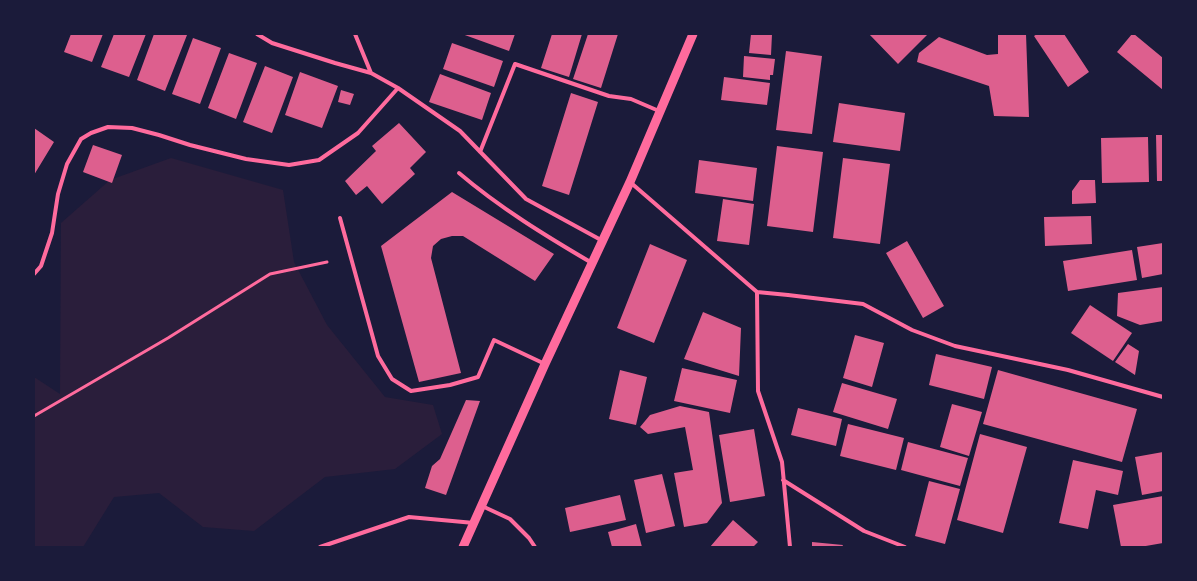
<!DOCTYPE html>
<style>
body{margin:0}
#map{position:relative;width:1197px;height:581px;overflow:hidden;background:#1b1b3a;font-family:"Work Sans",sans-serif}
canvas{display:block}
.frame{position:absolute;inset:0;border:35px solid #1b1b3a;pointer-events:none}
</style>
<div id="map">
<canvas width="1197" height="581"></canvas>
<div class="frame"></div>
</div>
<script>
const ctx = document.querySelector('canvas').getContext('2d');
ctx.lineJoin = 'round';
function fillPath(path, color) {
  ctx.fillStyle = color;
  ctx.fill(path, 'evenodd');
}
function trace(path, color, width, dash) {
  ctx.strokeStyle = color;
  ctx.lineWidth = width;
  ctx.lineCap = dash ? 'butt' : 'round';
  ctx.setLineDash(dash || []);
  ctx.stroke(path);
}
fillPath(new Path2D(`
 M171,158l112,32 11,72 33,63 58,72 48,8 9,29 -47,35 -70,8 -71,54 -51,-4 -44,-34 -45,4 -31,50h-49v-170l26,17 1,-171 49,-43z`), '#2a1e3b');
fillPath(new Path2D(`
 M71,34h32l-11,28 -28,-10z
 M114,34h32l-17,43 -28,-10z
 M154,34l33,1 -22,56 -28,-11z
 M462,34h53l-6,17z
 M552,34h30l-13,43 -28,-9z
 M588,34h30l-17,54 -28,-9z
 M751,34h21l-1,21 -22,-2z
 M869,34h59l-30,30z
 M998,34h28l3,83 -35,-1 -5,-30 -72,-24 2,-9 20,-16 48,18 11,-1z
 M1037,34h27l25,38 -21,15 -34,-51z
 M1132,34h2l29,24v32l-46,-38z
 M193,38l28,10 -21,56 -28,-10z
 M452,43l51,18 -9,26 -51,-18z
 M786,51l36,5 -10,78 -36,-4z
 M229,53l28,10 -21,56 -28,-11z
 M744,56l31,3 -2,16h-3v5l-27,-3z
 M265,66l28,11 -21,56 -29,-11z
 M300,72l38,14 -16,42 -37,-13z
 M440,74l51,19 -9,27 -53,-18z
 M724,77l46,6 -3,22 -46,-5z
 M341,90l13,4 -4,11 -12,-3z
 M571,93l27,9 -29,93 -27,-9z
 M839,103l66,10 -5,38 -67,-9z
 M399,123l27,29 -16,16 5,6 -33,30 -15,-18 -11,9 -11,-14 31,-30 -4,-5z
 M34,128l20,14 -20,33z
 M1156,135h7v46h-6z
 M1148,137l1,45 -47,1 -1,-45z
 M93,145l29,10 -10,28 -29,-11z
 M777,146l46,6 -10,80 -46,-6z
 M843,158l47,6 -10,80 -47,-6z
 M699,160l58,8 -4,33 -58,-8z
 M1080,180h15l1,23 -24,1v-13z
 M452,192l102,62 -19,27 -72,-45h-11l-11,3 -8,7 -2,12 30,115 -42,9 -38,-136z
 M723,199l31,5 -5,41 -32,-4z
 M1091,216l1,28 -47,2 -1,-29z
 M907,241l37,65 -21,12 -37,-65z
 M1163,243v31l-21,4 -5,-31z
 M650,244l37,16 -33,83 -37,-15z
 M1132,250l5,30 -69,11 -5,-30z
 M1163,287v34l-23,4 -23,-9 1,-23z
 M1090,305l42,28 -19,28 -42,-28z
 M703,312l38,16 -2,48 -55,-17z
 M855,335l29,8 -12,44 -29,-9z
 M1128,344l11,7 -4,24 -20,-13z
 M936,354l56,13 -8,32 -55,-14z
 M682,368l55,12 -7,33 -56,-12z
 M620,370l27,7 -11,48 -27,-6z
 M998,370l139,39 -15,53 -139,-38z
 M842,383l55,16 -9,30 -55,-17z
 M466,400l14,1 -34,94 -21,-7 7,-22 8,-7z
 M952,404l30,8 -13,44 -29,-9z
 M680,406l29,6 13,91 -15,20 -23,4 -10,-54 19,-3 -8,-43 -37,7 -8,-7 10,-12z
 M798,408l44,11 -6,27 -45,-11z
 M848,424l56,14 -8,32 -56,-14z
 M754,429l11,67 -35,6 -11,-67z
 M980,434l47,13 -24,86 -46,-13z
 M908,442l60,16 -8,28 -59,-16z
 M1163,452v39l-21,4 -7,-38z
 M1073,460l50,11 -5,24 -22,-5 -8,39 -29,-6z
 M662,474l13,52 -29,7 -12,-53z
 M929,481l31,8 -15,55 -30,-8z
 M620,495l6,25 -56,12 -5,-24z
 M1163,496v47l-23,4h-19l-8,-42z
 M733,520l25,22 -5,5h-43z
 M636,524l6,23h-30l-4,-15z
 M812,542l31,3 -1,2h-30z`), '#dd5f8e');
trace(new Path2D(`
 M34,416l134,-78 102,-64 57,-12`), '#ff6b9d', 3);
trace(new Path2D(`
 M257,34l15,9 63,20 36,10 27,15 62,43 66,68 75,41
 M355,34l16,39
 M480,152l35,-88 94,32 22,3 28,12
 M459,173c41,35 87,63 133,90
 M630,182l127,110 1,99 24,71 8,85
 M340,218l38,138 14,23 19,12 39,-6 28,-8 16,-37 51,24
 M34,274l7,-8 11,-33 6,-39 9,-30 14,-25 10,-6 17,-6 24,1 27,7 31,10 56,14 43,6 30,-5 39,-27 40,-45
 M757,292l31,3 75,9 49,26 43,16 113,24 95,27
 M783,480l81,51 41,16
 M482,506l28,13 19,19 6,9
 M320,547l89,-30 65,6`), '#ff6b9d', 4);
trace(new Path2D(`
 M463,547l82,-183 85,-182 63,-148`), '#ff6b9d', 9);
</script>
